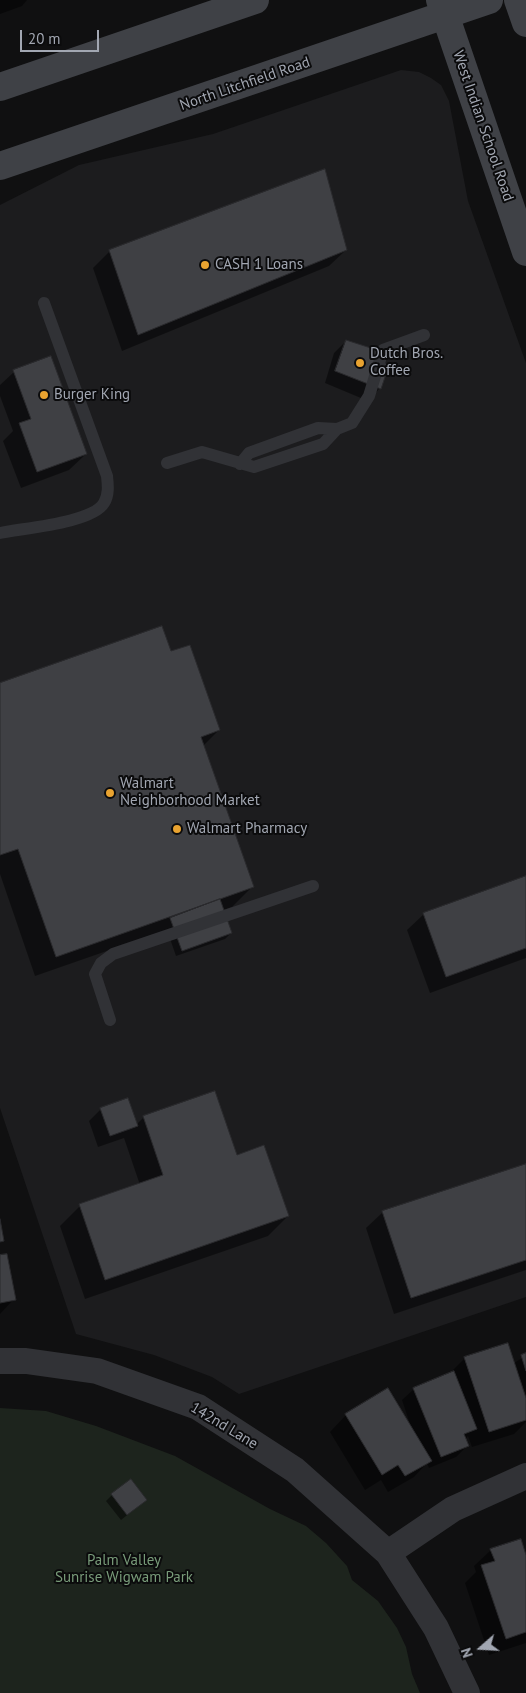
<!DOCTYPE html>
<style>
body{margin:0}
#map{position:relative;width:526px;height:1693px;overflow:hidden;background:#101011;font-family:"PT Sans",sans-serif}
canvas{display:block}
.north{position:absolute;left:456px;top:1623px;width:50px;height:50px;-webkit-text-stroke:4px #0b0b0c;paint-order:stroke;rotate:251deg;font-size:14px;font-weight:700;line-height:20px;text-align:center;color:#a2a7b2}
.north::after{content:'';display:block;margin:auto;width:18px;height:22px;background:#a2a7b2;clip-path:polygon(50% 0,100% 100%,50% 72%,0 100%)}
.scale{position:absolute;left:20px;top:30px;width:79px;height:22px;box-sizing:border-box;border:2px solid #a2a7b2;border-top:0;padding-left:6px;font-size:15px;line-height:18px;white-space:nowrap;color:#a2a7b2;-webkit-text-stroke:4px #0b0b0c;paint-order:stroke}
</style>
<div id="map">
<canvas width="526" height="1693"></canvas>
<div class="north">N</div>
<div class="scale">20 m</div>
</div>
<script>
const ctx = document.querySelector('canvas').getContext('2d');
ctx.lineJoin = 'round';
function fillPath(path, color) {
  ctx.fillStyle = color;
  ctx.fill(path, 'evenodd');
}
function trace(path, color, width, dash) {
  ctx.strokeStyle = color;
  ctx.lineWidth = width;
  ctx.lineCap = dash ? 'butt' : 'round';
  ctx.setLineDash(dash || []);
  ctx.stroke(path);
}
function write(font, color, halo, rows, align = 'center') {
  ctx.font = font + ' "PT Sans",sans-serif';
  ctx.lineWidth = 4;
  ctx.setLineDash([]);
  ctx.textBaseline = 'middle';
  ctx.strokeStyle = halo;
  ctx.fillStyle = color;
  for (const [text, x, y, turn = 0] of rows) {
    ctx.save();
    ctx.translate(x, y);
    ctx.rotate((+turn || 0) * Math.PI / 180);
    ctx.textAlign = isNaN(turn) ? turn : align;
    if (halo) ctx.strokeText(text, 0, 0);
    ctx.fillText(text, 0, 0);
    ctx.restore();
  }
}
fillPath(new Path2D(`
 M401,70l18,2 12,6 10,7 8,16 19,100 58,162v934l-287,97 -27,-17 -58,-22 -78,-21 -76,-226v-903l79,-40 134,-31z`), '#1c1c1e');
fillPath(new Path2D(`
 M0,1408l46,3 50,15 79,30 95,53 36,17 20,17 21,23 5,14 26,21 19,27 9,19 6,27 8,19h-420z`), '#1d241d');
fillPath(new Path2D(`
 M0,0h27l-5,6 -22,8z
 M346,250l-17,16 -207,85 -29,-83 17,-17z
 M346,341l29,20 13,5 -9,23 -11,12 -43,-18 9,-30z
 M14,372l72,82 -17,16 -48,18 -18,-47 10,-10 -13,-35v-11z
 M170,653l49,77 -16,16 49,141 -20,20 -9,3 8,23 -6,6 -49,17 -9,-26 -132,46 -35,-102v-190z
 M526,877v81l-96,35 -23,-63 17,-16z
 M101,1109l35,16 8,-8 92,39 52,60 -20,20 -183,63 -25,-73 20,-20 60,-21 -16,-47 -26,9 -9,-26z
 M526,1165v105l-132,44 -28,-86 17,-16z
 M0,1256l14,43 -14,15z
 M526,1355v67l-12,12 -42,13 -4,-11 -3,3 2,7 -11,11 -27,11 -2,-5 -13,14 -26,15 -7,-12 -16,10 -35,-58 16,-17 67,18 -11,-33 12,-11 35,-15 16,-16 48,6z
 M112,1495l34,5 -25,20 -15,-19z
 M491,1550l35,9v84l-37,12 -24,-72 11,-11 -2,-6z`), '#0007');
const building = new Path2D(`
 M325,169l22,81 -209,85 -29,-85z
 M346,340l31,10 -1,10 13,5 -8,24 -46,-18z
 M51,356l36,98 -50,18 -18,-49 12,-4 -18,-49z
 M162,626l9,25 19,-6 30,85 -19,7 53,150 -198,70 -38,-108 -18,6v-172z
 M526,876v72l-80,29 -23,-64z
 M220,899l12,34 -50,18 -12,-33z
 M215,1091l22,64 27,-10 25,71 -184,64 -26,-76 84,-29 -20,-59z
 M128,1098l10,28 -28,10 -10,-28z
 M526,1164v96l-115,38 -29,-87z
 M0,1219l4,22 -4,1z
 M7,1254l9,46 -16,3v-48z
 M508,1343l18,55v22l-37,12 -25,-75z
 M526,1353v18l-5,-16z
 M454,1371l23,58 -13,5 5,12 -28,11 -28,-69z
 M388,1388l44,73 -27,15 -7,-11 -16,10 -37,-61z
 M131,1479l16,21 -20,15 -16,-21z
 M521,1539l5,16v77l-20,7 -25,-74 14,-4 -5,-12z`);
fillPath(building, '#3f4044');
trace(building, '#2a2a2d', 1);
trace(new Path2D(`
 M167,463l35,-11 52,15 69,-23 14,-15
 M240,464l9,-11 69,-25 19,1 15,-6 17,-27 14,-46 41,-15
 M0,533c24,-5 92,-10 104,-30 5,-8 4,-18 3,-27l-63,-173
 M110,1020l-15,-46 6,-11 12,-9 200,-68`), '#313236', 12);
trace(new Path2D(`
 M0,1361h26l71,10 101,36 97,63 93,83 48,75 31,65
 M388,1553l65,-44 73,-33`), '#313236', 26);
trace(new Path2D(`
 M440,0l86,252
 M518,0l8,23
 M0,87l255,-87
 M0,166l489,-166`), '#3f4146', 28);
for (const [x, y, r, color] of [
 [205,265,5,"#e9a330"],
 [360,363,5,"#e9a330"],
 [44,395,5,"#e9a330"],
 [110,793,5,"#e9a330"],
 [177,829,5,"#e9a330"]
]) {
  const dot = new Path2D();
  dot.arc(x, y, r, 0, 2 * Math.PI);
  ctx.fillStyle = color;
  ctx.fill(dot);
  trace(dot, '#0b0b0c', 2);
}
write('15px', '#a2a7b2', '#0b0b0c', [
 ["North Litchfield Road",245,84,-19],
 ["West Indian School Road",483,126,71],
 ["142nd Lane",224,1426,31]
]);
write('15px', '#a2a7b2', '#0b0b0c', [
 ["CASH 1 Loans",215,265],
 ["Dutch Bros.",370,354],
 ["Coffee",370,371],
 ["Burger King",54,395],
 ["Walmart",120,784],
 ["Neighborhood Market",120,801],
 ["Walmart Pharmacy",187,829]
], 'left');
write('15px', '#799c7a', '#0b0b0c', [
 ["Palm Valley",124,1561],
 ["Sunrise Wigwam Park",124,1578]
]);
</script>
